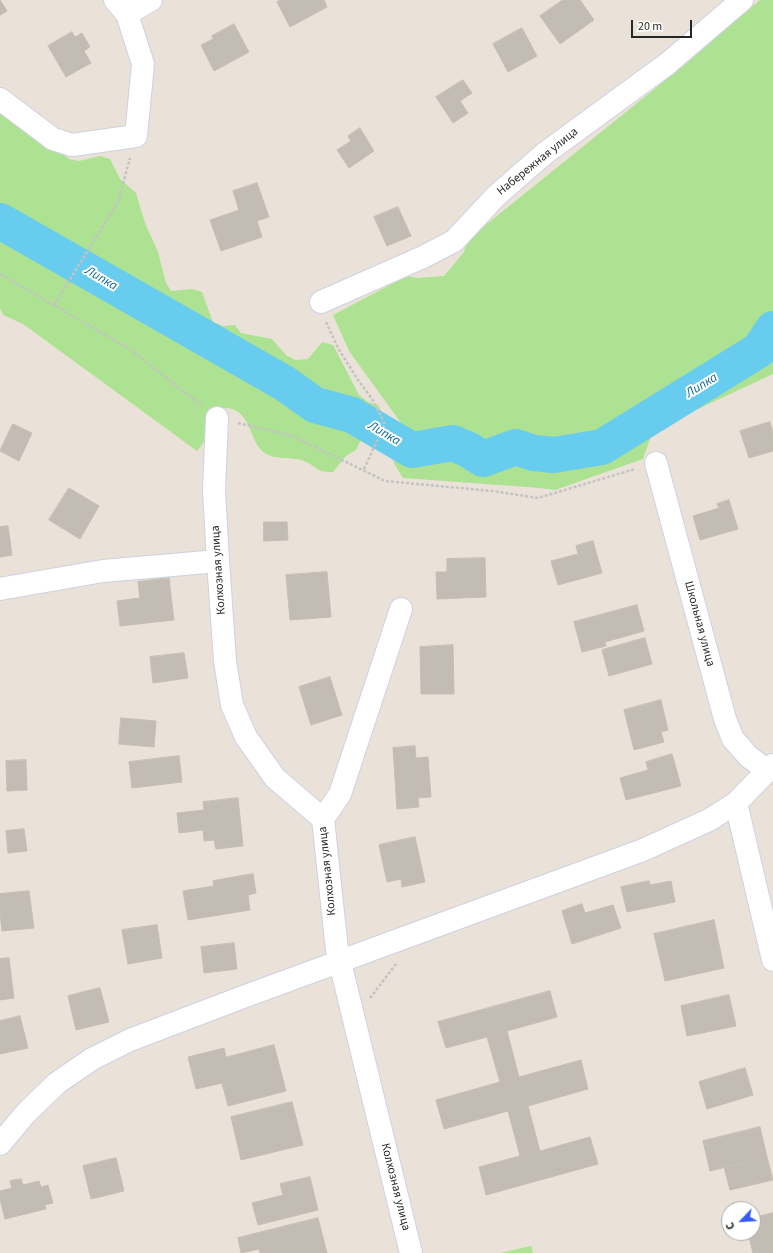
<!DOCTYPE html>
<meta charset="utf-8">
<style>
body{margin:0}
#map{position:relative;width:773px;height:1253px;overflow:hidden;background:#eae2d8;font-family:"Source Sans 3",sans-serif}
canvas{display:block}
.north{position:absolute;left:721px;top:1201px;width:40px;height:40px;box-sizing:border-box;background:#fff;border:1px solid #a9a9a9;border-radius:50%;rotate:245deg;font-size:11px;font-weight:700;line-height:16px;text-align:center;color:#272727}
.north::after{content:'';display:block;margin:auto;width:14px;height:18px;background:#345afb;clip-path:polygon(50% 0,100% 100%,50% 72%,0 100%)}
.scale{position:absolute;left:631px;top:20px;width:61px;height:18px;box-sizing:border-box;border:2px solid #272727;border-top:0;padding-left:5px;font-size:12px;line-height:14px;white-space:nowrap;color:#272727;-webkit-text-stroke:3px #fff;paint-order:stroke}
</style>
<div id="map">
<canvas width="773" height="1253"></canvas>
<div class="north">С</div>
<div class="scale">20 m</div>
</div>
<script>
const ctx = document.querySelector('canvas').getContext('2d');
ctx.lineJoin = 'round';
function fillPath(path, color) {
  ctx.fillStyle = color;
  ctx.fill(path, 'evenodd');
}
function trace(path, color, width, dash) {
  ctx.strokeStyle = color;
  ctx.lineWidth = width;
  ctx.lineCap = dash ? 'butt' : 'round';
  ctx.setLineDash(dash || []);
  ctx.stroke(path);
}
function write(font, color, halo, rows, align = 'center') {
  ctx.font = font + ' "Source Sans 3",sans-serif';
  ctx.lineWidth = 4;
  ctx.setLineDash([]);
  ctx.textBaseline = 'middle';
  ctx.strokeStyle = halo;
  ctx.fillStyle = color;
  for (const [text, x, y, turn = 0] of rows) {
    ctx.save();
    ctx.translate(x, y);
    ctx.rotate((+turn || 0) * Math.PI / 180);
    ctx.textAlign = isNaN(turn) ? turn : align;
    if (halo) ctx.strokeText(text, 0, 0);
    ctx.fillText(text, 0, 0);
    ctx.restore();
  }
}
fillPath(new Path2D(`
 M760,0h13v374l-120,56 -10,29 -88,31 -15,-2 -137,-10 -8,-13 -5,-15 16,-20 -57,-79 -16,-36 74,-39 10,2 27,-2 20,-24 3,-12 221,-178 40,-36z
 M0,110l52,35 17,14 10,2 21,-5 10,3 10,20 16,14 9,30 13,29 8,31 5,8 21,-2 10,3 11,30 10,4 12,-1 6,8 31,6 14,16 9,5 13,-1 14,-17 11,3 26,50 9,7 10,3c7,11 6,17 -2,27l-11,-1 -9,19 -10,6 -13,16c-16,1 -14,-4 -27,-10 -13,-7 -32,0 -44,-11 -13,-13 -12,-41 -35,-43 -5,0 -10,1 -14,4 -9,8 -5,22 -10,31 -1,3 -4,5 -6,8l-174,-127 -20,-9 -3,-7z
 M531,1246l2,7h-33z`), '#aee293');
trace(new Path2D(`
 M0,221l284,162 31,22 37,10 60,35 41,-7 16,7 14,9 33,-12 17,6 21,2 48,-8 157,-97 14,-21`), '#68ccef', 36);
const building = new Path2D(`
 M0,0l7,11 -7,4z
 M281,0h43l3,7 -37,20 -13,-25z
 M563,0h17l14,20 -34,24 -20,-28z
 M234,24l15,28 -35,19 -13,-26 12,-6 -1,-3z
 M522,28l15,28 -29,16 -15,-28z
 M72,32l3,5 7,-4 8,14 -6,4 7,12 -25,14 -18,-31z
 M463,80l9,13 -12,8 8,12 -15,10 -17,-26z
 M360,128l14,23 -25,17 -12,-18 14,-9 -3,-5z
 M257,183l12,34 -12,4 5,16 -41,14 -11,-31 29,-10 -6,-19z
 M398,207l13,29 -24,10 -13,-29z
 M770,422l3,11v18l-24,7 -9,-27z
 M13,424l19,9 -13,28 -19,-10z
 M69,488l30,18 -19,33 -31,-19z
 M729,500l9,29 -38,11 -7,-24 26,-8 -2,-4z
 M264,522h23l1,18 -24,1z
 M8,526l4,29 -12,2v-30z
 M593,541l9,32 -44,12 -7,-24 27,-7 -2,-8z
 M485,558l1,39 -49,2 -1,-27h11v-13z
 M327,572l4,45 -41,3 -4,-45z
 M169,578l5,42 -54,6 -3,-25 23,-3 -2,-16z
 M637,605l7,26 -39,11 1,4 -24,6 -8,-30z
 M645,638l7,26 -43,12 -7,-26z
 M453,645l1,49h-33l-1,-47z
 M184,653l4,25 -35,5 -3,-26z
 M330,677l12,38 -31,10 -12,-38z
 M661,700l7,30 -7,2 3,10 -30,8 -10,-40z
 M121,718l35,3 -2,26 -35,-3z
 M415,746l1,12 12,-1 3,40 -13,1 1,9 -22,2 -4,-61z
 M672,754l9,32 -55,14 -6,-22 28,-8 -2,-8z
 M179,756l3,26 -50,6 -3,-26z
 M26,760l1,30 -20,1 -1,-30z
 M238,798l5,48 -27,3 -2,-9 -10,1 -1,-11 -24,3 -2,-20 27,-3 -1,-8z
 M24,829l3,22 -19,2 -2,-22z
 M415,837l10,45 -23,5 -1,-8 -14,3 -8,-37z
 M253,874l3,19 -8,2 2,15 -62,10 -5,-29 31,-5 -1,-5z
 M649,881l1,4 21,-4 4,21 -48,10 -6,-25z
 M29,891l5,37 -32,3 -2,-18v-19z
 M582,904l3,9 28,-8 8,23 -49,16 -10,-33z
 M714,920l10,48 -59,13 -11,-47z
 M157,925l5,33 -34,6 -6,-34z
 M234,943l3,26 -33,4 -3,-26z
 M9,958l5,40 -14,2v-41z
 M100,988l9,34 -33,8 -8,-34z
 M550,991l7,26 -50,14 12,46 62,-17 7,29 -60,17 12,45 50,-14 8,27 -112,31 -7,-28 41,-11 -12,-45 -64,18 -8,-29 64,-18 -13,-45 -41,11 -8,-26z
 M729,995l7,31 -49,10 -6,-30z
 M20,1016l8,32 -28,6v-33z
 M274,1045l12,46 -58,15 -6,-23 -26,6 -8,-32 36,-9 2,9z
 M745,1068l8,27 -46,14 -8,-27z
 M292,1102l11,43 -62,15 -10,-43z
 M760,1127l7,30 -57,14 -7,-30z
 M767,1157l6,23 -43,10 -6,-23z
 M116,1158l8,33 -33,8 -8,-33z
 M310,1177l8,33 -60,15 -6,-22 31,-8 -3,-11z
 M21,1179l2,6 16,-4 2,6 7,-2 5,18 -8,2 1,4 -41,10 -5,-20v-8l12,-3 -2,-7z
 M773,1213v40h-20l-5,-20h5v-15z
 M318,1218l9,35h-67l-1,-4 -18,4 -3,-15z`);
fillPath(building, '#c2bcb5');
trace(building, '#c5beb2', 1);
const minor = new Path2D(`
 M115,0l12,14 24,-14
 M0,99l53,40 19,6 64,-9 7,-72 -16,-50
 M321,302l102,-45 31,-16 42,-45 48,-42 123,-90 75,-64
 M217,418l-3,73 4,70 7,100 7,44 14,32 29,41 48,41 14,131 74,303
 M656,463l69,256 8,20 16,18 19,14
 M0,589l103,-18 115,-10
 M736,803l37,157
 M323,819l17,-25 61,-185
 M0,1144l26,-31 31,-30 35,-24 38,-19 113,-43 400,-147 66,-30 27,-17 37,-38`);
trace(minor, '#ced1e1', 24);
trace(new Path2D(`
 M0,274l130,75 72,57
 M54,305l64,-103 12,-44
 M326,322l12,26 20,32 14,19 13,25 -22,47
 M238,423l55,13 92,45 107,10 46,7 97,-29
 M370,998l26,-34`), '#c3c3c3', 2.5, [3, 2]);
trace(minor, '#fff', 22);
write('12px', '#272727', '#fff', [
 ["Набережная улица",538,162,-39],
 ["Колхозная улица",219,570,-94],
 ["Школьная улица",699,624,75],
 ["Колхозная улица",328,871,-96],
 ["Колхозная улица",395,1187,76]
]);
write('italic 13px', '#0b6797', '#fff', [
 ["Липка",101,279,30],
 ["Липка",702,386,-32],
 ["Липка",384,434,30]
]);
</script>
